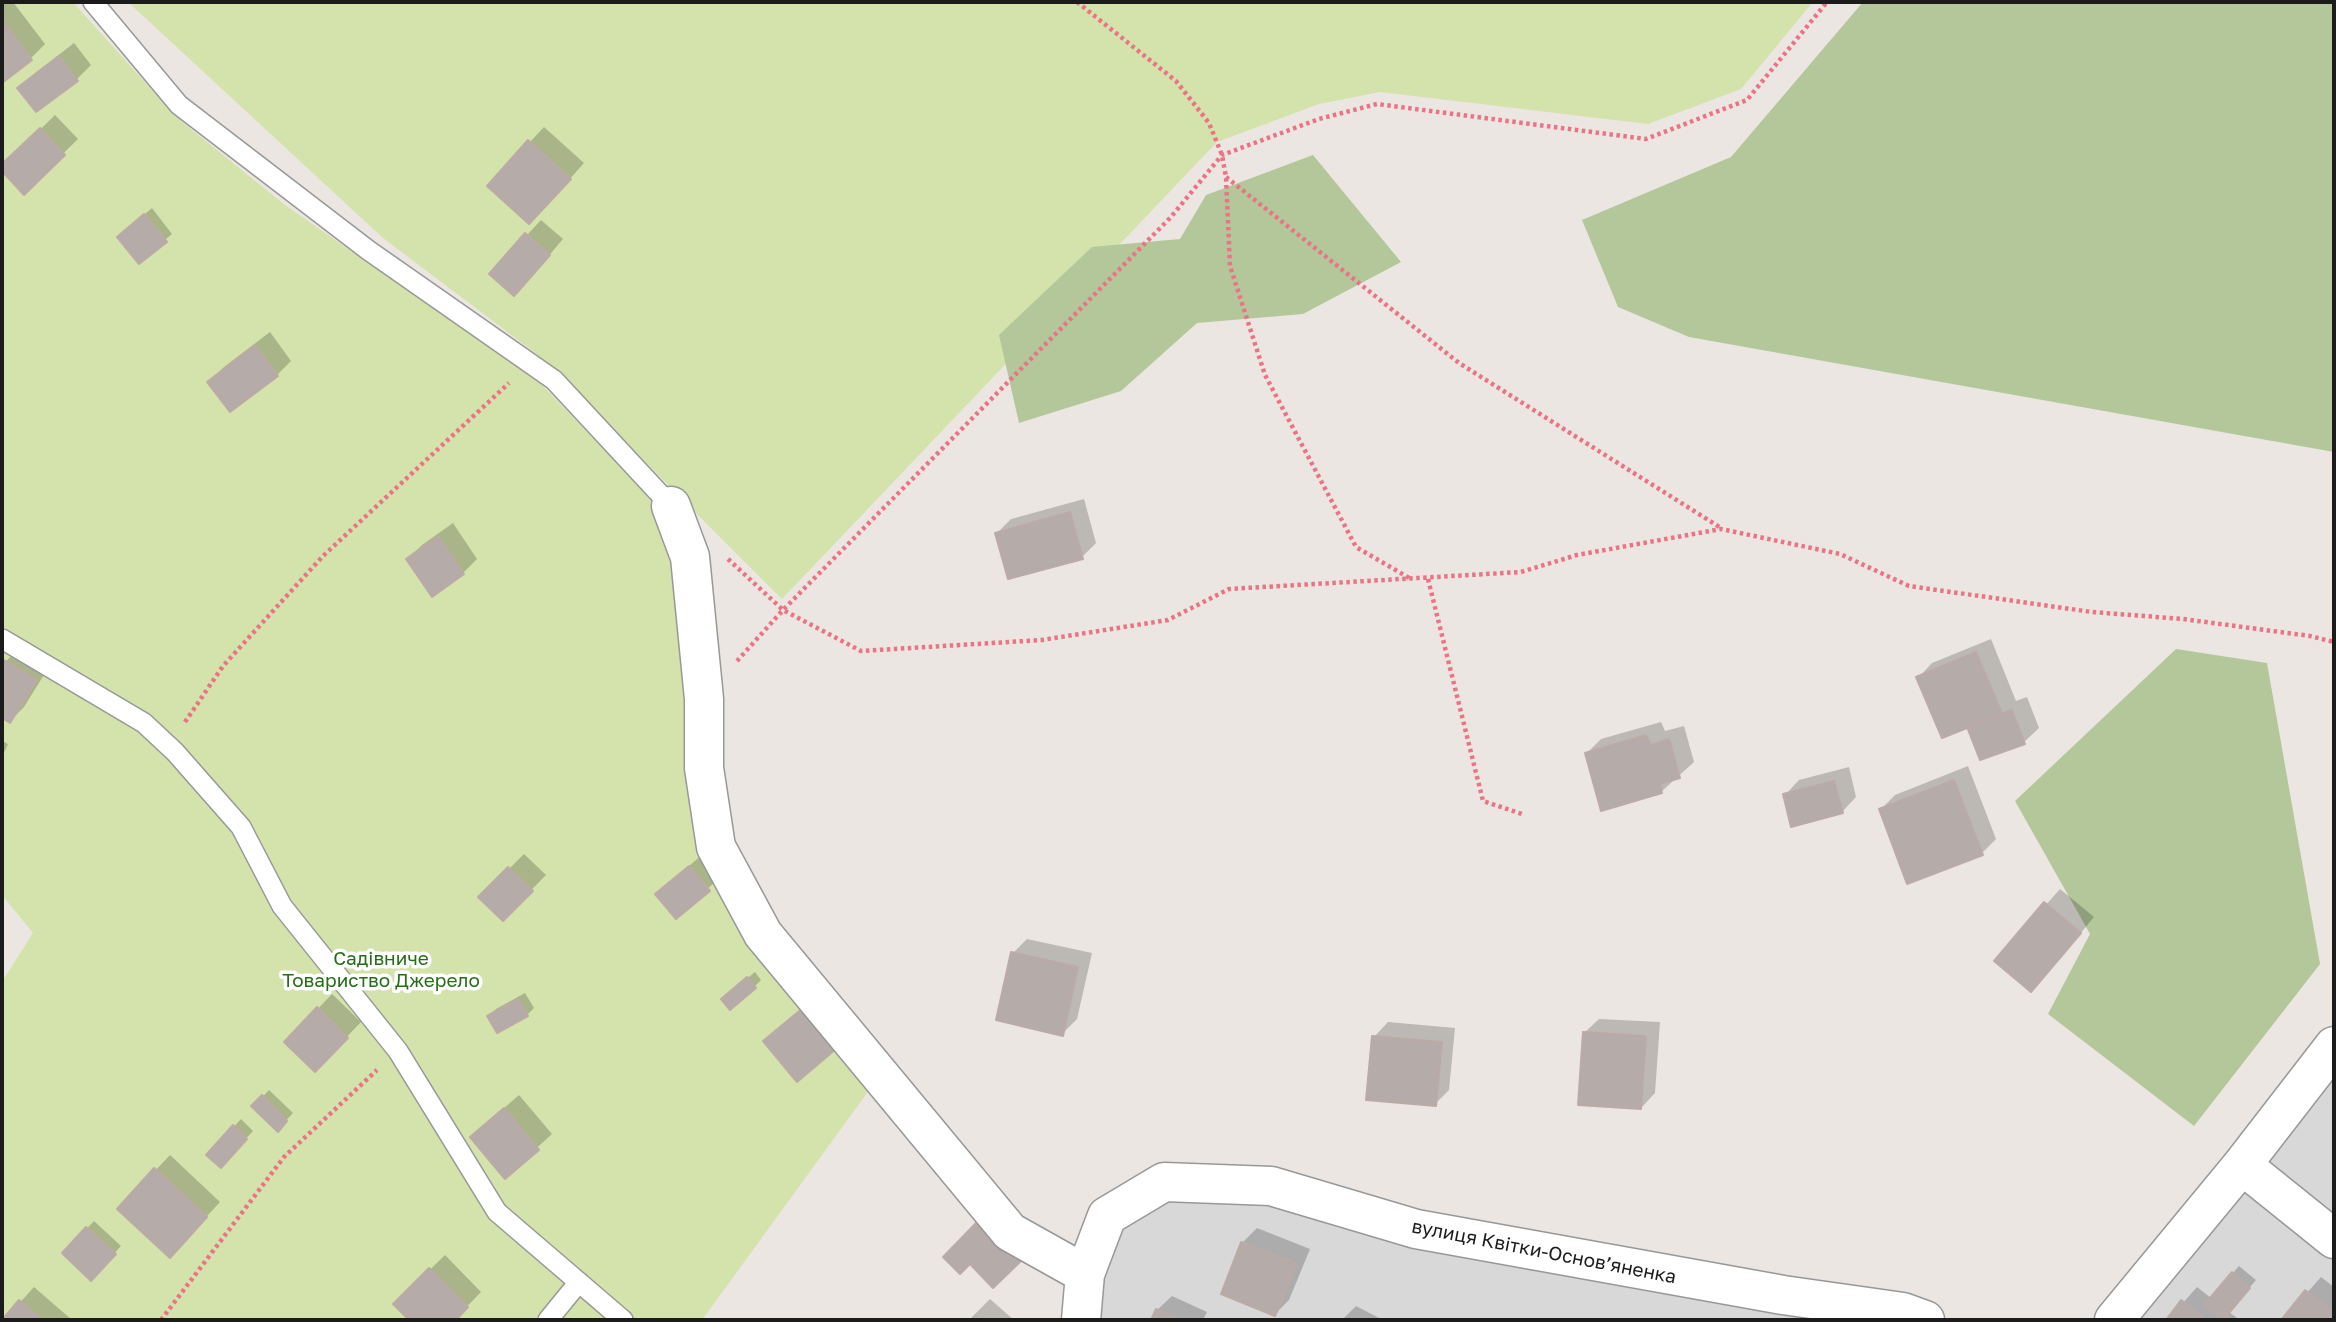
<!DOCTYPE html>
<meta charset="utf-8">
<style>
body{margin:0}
#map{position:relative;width:2336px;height:1322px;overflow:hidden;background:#ece6e2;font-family:"Golos Text",sans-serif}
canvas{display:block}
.frame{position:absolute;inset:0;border:4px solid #1b1b1b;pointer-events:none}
</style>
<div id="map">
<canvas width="2336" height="1322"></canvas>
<div class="frame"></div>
</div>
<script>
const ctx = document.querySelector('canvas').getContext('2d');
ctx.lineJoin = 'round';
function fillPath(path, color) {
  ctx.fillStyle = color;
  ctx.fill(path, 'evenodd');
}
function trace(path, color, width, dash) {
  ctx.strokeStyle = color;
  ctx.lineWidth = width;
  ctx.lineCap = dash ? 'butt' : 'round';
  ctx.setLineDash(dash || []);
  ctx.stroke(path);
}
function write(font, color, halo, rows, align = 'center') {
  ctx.font = font + ' "Golos Text",sans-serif';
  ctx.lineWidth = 7;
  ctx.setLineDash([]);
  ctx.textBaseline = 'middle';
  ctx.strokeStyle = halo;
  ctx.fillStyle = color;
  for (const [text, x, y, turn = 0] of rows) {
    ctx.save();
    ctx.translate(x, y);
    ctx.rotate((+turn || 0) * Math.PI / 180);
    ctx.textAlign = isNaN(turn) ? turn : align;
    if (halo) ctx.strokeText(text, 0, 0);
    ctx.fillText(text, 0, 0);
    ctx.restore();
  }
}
fillPath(new Path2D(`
 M2334,1046v274h-220z
 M1164,1182l761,138h-844l26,-104z`), '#d9d8d9');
fillPath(new Path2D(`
 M2,2h71l103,115 109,88 255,178 124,128 30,189 14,146 175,225 -181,249h-700v-338l31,-49 -31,-38z
 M128,2h1685l-72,87 -93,35 -268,-32 -61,12 -102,38 -435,457 -244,-244 -155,-117z`), '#d4e2ac');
fillPath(new Path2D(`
 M1863,2h471v450l-645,-115 -71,-30 -36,-87 149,-63z
 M1313,155l88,107 -98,52 -106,9 -76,68 -102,32 -20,-88 93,-88 88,-8 26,-44z
 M2176,649l91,14 53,301 -126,162 -146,-112 42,-80 -75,-133z`), '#b3c79b');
fillPath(new Path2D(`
 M2,2h11l32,42 -14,14 -29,22z
 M74,43l17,22 -14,14 -40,31 -17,-22 14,-14z
 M55,115l23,24 -54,53 -22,-25z
 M544,127l40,36 -40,45 -55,-22z
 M152,208l20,26 -33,28 -13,-32z
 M541,220l22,19 -35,41 -37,-6z
 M270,332l21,29 -14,14 -68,7 15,-15z
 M1084,499l12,44 -14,14 -85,-24 14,-14z
 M453,523l24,36 -14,14 -55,-14 14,-14z
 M1991,639l25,62 11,-4 12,31 -15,14 -106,-64 14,-15z
 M20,646l30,19 -26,42 -14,14 -8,-5v-50z
 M1661,722l4,9 19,-5 10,36 -33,30 -74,-39 14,-14z
 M2,741l6,3 -6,13z
 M1968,766l28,73 -14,14 -101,-44 14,-14z
 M1849,767l7,30 -14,15 -57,-17 14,-15z
 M704,853l19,22 -47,42 -19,-23z
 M524,854l22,21 -43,44 -22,-22z
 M2060,889l34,28 -49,59 -49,-15z
 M1027,939l65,14 -15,66 -15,15 -49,-81z
 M755,972l6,8 -6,6 -25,6z
 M525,993l9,15 -7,7 -38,1 7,-7z
 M332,994l29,28 -46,48 -29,-28z
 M1599,1019l61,3 -5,71 -14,15 -57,-75z
 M1388,1022l67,6 -6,62 -14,14 -61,-67z
 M269,1090l24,23 -15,16 -24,-23z
 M519,1095l33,39 -46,42 -19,-53z
 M241,1119l12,12 -26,28 -19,-5z
 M170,1155l50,47 -36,39 -65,-32z
 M94,1221l27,25 -30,33 -27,-26z
 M1257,1228l53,21 -21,51 -14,14 -52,-21 20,-51z
 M445,1255l36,37 -27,28h-43l-16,-16z
 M2239,1266l17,14 -27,32 11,8h-72l29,-33 14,11z
 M2321,1277l13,10v33h-51z
 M34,1287l38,33h-68z
 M1172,1296l35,16 -4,8h-50l4,-10z
 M990,1299l24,21h-45z
 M1356,1306l27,14h-41z`), '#0003');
const building = new Path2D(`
 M2,20l30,40 -30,23z
 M59,56l19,25 -42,31 -19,-24z
 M40,128l25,27 -41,40 -22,-24v-7z
 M528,140l43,39 -42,45 -42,-38z
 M144,214l23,28 -28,22 -22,-27z
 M525,233l25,22 -36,41 -25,-22z
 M255,345l23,31 -48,36 -23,-30z
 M1070,512l13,47 -75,20 -13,-46z
 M438,536l26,38 -32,23 -26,-38z
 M1976,652l26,62 -60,24 -26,-61z
 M4,660l33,20 -27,43 -8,-5v-55z
 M2012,710l13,34 -45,16 -13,-33z
 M1646,735l5,10 18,-6 11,39 -20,6 2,9 -61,18 -16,-58z
 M1954,780l29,75 -76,29 -28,-75z
 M1834,781l9,32 -52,14 -8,-33z
 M689,866l21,25 -34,28 -21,-25z
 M508,867l25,24 -30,30 -25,-24z
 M2044,902l37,31 -50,59 -37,-31z
 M1011,952l67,15 -15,69 -67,-16z
 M747,977l9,11 -26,22 -9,-11z
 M518,999l10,17 -31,17 -10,-17z
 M809,1003l34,40 -46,39 -34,-41z
 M317,1007l31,31 -33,34 -31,-30z
 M1583,1032l63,4 -5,73 -63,-4z
 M1372,1036l70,6 -6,64 -70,-6z
 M262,1095l25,26 -9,11 -27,-26z
 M504,1108l35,42 -34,29 -35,-42z
 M233,1125l14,14 -26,29 -15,-13z
 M154,1168l53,49 -37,41 -53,-49z
 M980,1219l41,42 -28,27 -23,-24 -10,10 -17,-17z
 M86,1227l30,27 -25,27 -29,-28z
 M1241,1242l56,22 -22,52 -54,-22z
 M429,1268l39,39 -12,13h-47l-16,-16z
 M2232,1272l18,16 -27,32 -18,-16z
 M2305,1290l29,23v7h-53z
 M19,1300l23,20h-40z
 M2181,1300l26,20h-41z
 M1156,1309l24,11h-29z`);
fillPath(building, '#b5aba8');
trace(building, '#bcaaa6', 2);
const lane = new Path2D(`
 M93,2l86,103 189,145 186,130 117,126
 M2,639l142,84 31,29 66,75 41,79 116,145 99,161 126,108
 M548,1320l31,-38`);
const street = new Path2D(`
 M671,506l19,51 14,142v69l12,79 47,87 247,298 75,42
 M2242,1165l92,74
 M1081,1320l4,-46 22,-58 57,-34 107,4 145,43 367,66 120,17 22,8
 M2114,1320l128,-155 92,-119`);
trace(lane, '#989898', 22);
trace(street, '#989898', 41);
trace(new Path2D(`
 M1077,2l99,79 33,42 13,32 4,22 4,89 35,109 91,172 55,32
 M1226,177l233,186 262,165
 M728,559l55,51 78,41 181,-11 126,-20 61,-31 292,-17 56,-17 144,-26 119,25 69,32 183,26 91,7 127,17 24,6
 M1428,579l55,222 39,13
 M737,661l46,-51 388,-393 51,-62 97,-36 58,-15 269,35 101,-39 80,-98
 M185,722l38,-56 100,-110 186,-173
 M161,1320l123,-163 93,-87`), '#ea7486', 4.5, [3.5, 3.5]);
trace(lane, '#fff', 19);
trace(street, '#fff', 38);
write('19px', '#256d16', '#fff', [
 ["Садівниче",381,959],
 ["Товариство Джерело",381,981]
]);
write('19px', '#1b1b1b', '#fff', [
 ["вулиця Квітки-Основʼяненка",1544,1252,11]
]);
</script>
